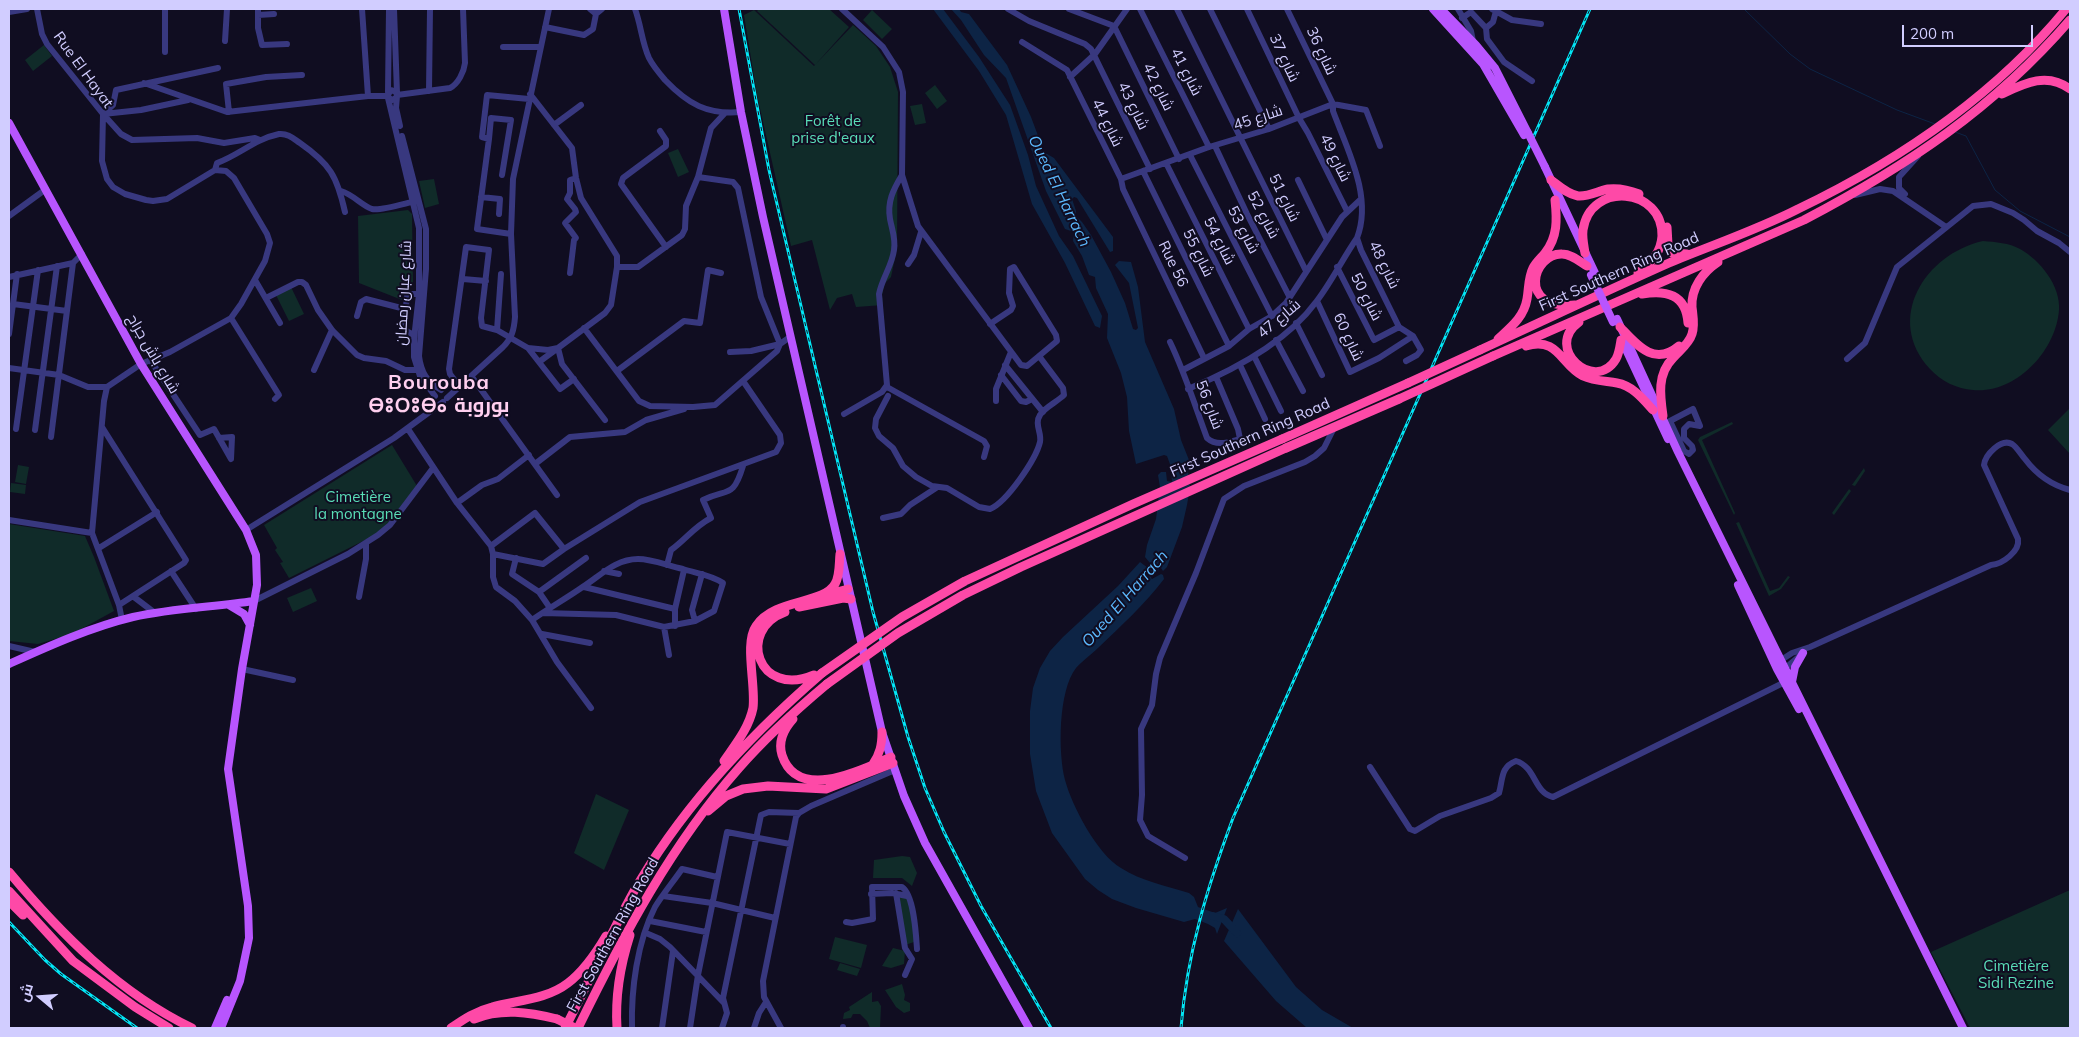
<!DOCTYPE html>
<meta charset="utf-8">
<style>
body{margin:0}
#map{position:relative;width:2079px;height:1037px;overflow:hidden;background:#100d21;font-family:Mulish,Cairo,sans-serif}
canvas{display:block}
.frame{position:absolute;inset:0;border:10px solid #d1cdff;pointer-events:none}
.north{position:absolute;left:15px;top:972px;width:50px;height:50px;-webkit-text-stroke:4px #100d21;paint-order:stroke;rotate:288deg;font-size:14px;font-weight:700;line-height:20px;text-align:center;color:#d1cdff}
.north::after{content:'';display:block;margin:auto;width:18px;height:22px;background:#d1cdff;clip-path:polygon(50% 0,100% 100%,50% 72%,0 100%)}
.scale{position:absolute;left:1902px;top:25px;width:131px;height:22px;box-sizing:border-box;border:2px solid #d1cdff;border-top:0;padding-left:6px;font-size:15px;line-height:18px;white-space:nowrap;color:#d1cdff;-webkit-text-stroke:4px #100d21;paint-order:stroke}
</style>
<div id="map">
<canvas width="2079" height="1037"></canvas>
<div class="frame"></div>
<div class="north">ش</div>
<div class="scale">200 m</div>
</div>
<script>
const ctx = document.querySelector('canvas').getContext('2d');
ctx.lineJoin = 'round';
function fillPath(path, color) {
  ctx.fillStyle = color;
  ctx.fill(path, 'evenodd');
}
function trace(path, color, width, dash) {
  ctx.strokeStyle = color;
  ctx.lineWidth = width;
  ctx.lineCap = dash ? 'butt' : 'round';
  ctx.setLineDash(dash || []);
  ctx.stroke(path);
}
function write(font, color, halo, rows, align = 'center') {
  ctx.font = font + ' Mulish,Cairo,"Noto Sans Tifinagh",sans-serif';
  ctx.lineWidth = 4;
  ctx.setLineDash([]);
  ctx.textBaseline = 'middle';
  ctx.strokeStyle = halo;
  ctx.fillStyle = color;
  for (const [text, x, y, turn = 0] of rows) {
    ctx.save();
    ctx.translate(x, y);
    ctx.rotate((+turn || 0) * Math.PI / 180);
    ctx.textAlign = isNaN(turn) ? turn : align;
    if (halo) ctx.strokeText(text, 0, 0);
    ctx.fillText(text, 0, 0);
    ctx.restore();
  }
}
fillPath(new Path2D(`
 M759,9h70l20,18 -34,38 -58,-54z
 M754,10l60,56 39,-41 23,21 14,21 8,25 -1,156 -6,29 -6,6 -3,12 1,10 -27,2 -4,-13 -15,4 -7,12 -18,-70 -21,6 -34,-151 -13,-80z
 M872,10l20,19 -10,10 -19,-19z
 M44,45l8,11 -19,15 -8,-11z
 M935,85l12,16 -10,8 -12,-16z
 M922,104l4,19 -11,2 -5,-19z
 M678,149l11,23 -11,5 -10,-24z
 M434,179l5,25 -14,4 -6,-27z
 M408,210l4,4 1,72 -11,1v13l-43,-17 -1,-67z
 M1983,241c13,1 26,2 37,8 20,11 41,37 39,61 -3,41 -43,84 -86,80 -16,-1 -32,-9 -43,-21 -46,-50 -5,-115 53,-128z
 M291,287l13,27 -15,7 -13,-26z
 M2070,408v46l-22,-24z
 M1732,422l1,2 -31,16 33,73 -1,2 -36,-75 2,-3z
 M392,445l25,41 -32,41 -10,8 -86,43 -9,-15 3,-1 -8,-12 2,-2 -13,-23z
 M18,465l11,2 -3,17 -11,-2z
 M1864,468l1,3 -10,15 -3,-1 -3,4 2,2 -17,24 -2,-2z
 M11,483l15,2 -1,9 -15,-2z
 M1739,522l31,69 9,-3 9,-12 2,1 -9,12 -12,7 -33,-73z
 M9,524l76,12 9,21 20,54 -42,23 -34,10 -29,-3z
 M311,588l6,13 -24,11 -6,-14z
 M596,794l33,16 -25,60 -30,-17z
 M902,856l8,1 7,16 -5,13 -10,-8h-29l1,-18z
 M2070,890v138h-100l-39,-76z
 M898,894h10l9,47 -15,5z
 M835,937l32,8 -6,23 -32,-9z
 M893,948l12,3 -1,13 -13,4 -9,-2z
 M840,963l20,6 -3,7 -20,-6z
 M902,984l3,11 -1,5 6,3v8l-6,2 -8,-6 -11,-17z
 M872,992v10l6,-1 3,5 -1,22h-10l-3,-7 -7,-7h-7l-2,4 -8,1 1,-6 6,-3 -1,-3z`), '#102b29');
fillPath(new Path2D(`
 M933,9h10l36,48 31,48 18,50 8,31 23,50 14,20 29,60 -2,12 -5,-2 -30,-63 -33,-59 -26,-89 -27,-44z
 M951,9h8l2,3 8,2 38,51 24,52 9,24 2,10 12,7 59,79v14l-3,1 -33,-54 -3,-1 -2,2 4,12v5l6,6 9,13 20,37 14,31 8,26 3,1 2,-2 -9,-45 -14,-18 4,-4 12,1 7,25 7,55 29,67 7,31 10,25 -3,6 2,16 -3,18 -5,22 -15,40 -4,4 -6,-9 -7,1 -5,-6 2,-12 9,-26 4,-32 -2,-12 3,-3h5l1,9 5,1 -1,-15 -4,-11 -3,-1 -28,9 -7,-33 -2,-34 -6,-24 -14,-35 1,-24 -12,-26 -1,-11 -6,-2 -7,-19 -9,-15 1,-9 -9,-3 -19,-38 -40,-113 -22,-23 -23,-35z
 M1140,562l12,9 -4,4 4,4 9,-5 2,1 1,4c-19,25 -43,47 -66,69 -7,7 -16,13 -22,20 -18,23 -18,85 -11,112 7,26 32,74 56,88 20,13 46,18 68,25l5,4 4,10 17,6 12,-5 -10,26 -2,-6 -7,-4 -13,-5 -11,3 -48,-14 -24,-9 -14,-9 -13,-11 -33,-46 -16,-42 -6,-37v-43l3,-23 7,-20 10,-17 13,-14 55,-51z
 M1238,909l58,78 26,23 31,18h-46l-31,-27 -52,-60z`), '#0d2445');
trace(new Path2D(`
 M1744,9l46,45 20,15 87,41 38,14
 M1955,132l11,4 29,54 25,21 50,26`), '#0d2445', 1);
trace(new Path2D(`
 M1141,582l18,-18 5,-7
 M1213,916l11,3 13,14`), '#0d2445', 8);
trace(new Path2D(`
 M37,9l5,25 5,10 56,70 -1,47 5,18 6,8 12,7 21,6 7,1 14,-2 48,-29 11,1 8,7 33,56 3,9 -5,18 -24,43 -10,14 -61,34 -29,12 -34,23
 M165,9v43
 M258,9v19l4,17 25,-1
 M362,9l6,87
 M394,9l3,84
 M590,9l6,5
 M635,9c6,16 7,34 14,49 4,8 10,15 16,22 23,24 42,35 76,32
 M842,9l41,38 16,25 4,20 -1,83 16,51 103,139 6,1 30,-25 -1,-6 -42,-68 -4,2 -1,24 4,13 -2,4 -21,14
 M1008,9l21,12 56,23 6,5 59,120
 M1069,9l45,17 65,133
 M1140,9l69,138
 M1177,9l129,262
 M1210,9l59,120
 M1247,9l52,109 9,15 39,78
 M1287,9l46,95v7c14,38 40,86 24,127l4,12 38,77 14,9 8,14 -4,5 -11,6
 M1458,9l13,22 2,10
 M1492,9l20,11 29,4
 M9,12l18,-3
 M596,14l6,-5
 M258,15l16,-1
 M1462,18l9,-6 15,16 1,11 17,23 28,19
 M545,27l39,8 9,-6 3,-15
 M1486,28l7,-6 3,-11
 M225,41l2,-32
 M1022,42l45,28 54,109 2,10 81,169
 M503,47h37
 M1070,77l25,-23 32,-45
 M144,83l83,29 141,-16h19l5,4 4,-2 1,-3 -1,-3 -5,-2 -4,6
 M429,91l1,-82
 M388,92l1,-83
 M397,95l53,-7c8,-4 14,-16 15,-25l-2,-54
 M397,96l-1,12 4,18
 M388,98l31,130v66l-5,45v18l6,19 15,20
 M229,112l-3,-28 40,-7 36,-2
 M103,114l18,20 11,6 65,-2 27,5 31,-5 5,2
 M103,114l10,-9 3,-15 102,-22
 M103,114l38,-4 47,-10
 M554,125l27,-20
 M660,131l6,9v6l-43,32 -2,6 45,63
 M402,136l24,93v40l-7,87c2,16 8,26 22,34
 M489,139l2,-21 20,2 -9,55
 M1215,146l32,68 42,82
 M1190,155l82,161
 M1166,163l83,166
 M215,170l2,-7c22,-8 38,-24 62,-29 9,-1 15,5 21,9 30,21 37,33 45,69
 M1143,171l86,175
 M698,177l13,-49 14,-15
 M1121,179l88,-32 60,-18 64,-25 33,6 14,36
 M1298,180l29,60
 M341,191c13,4 20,14 31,18 9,2 34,-6 44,-8
 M1905,194l-6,-6v-11l19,-21
 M1855,195l25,-6 13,2 53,36
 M481,197l19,2 -1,15
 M9,216l37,-27
 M511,234l-34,-5 12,-90 -7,-2 5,-42 42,4
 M908,264l6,-9 7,-23
 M617,267h21l44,-32 3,-6 1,-23 12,-29 35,5 5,6 23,109 19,47 -29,7 -21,1
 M1337,267l37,73 25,-13
 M570,273l4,-33 2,-2 -11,-15 11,-11 -1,-3 -8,-10 3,-6v-13l6,-2
 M9,277l64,-14 9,-9
 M463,279l23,2
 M255,280l25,43
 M266,298l32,-16h4l4,3 12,25 14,20 25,25 7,3 22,3 19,9h12
 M1317,301l33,71 29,-14 34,-22
 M13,304l54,7
 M357,316l4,-14 5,-3 39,10
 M231,318l48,77 -4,4
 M1296,323l26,52
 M584,328l55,73 11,5 43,1 22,-2 62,-54 3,-7 10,-7
 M497,330l4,-56
 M9,334l8,-60
 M414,335l-8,-4 -2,-5 3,-30 4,-2h12
 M1276,340l27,51
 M1170,342c15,31 25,64 37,96 10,9 22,4 33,1l-2,-10 -22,-52
 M528,348l32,41 14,-10
 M1254,356l27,55
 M1847,359l18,-16 32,-76 76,-61 18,-2 22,9 11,7 13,11 22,12 11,9
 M151,361l49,74 14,-6 17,30 1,-22 -13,1
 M539,362l19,-14 4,16 43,56
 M1005,365l38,47
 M1240,365l25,54
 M9,368l50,7 29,12h19
 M314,370l18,-40
 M1183,370l46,-24 20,-17 23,-13 14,-13 56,-86 18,-17
 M617,371l67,-50 16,2 8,-53 13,3
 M1001,375l20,26 5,1 6,-3
 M472,377l85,118
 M107,387l-3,14 -12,132 27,72 3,15
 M460,387l-10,-13 -1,-5 17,-122 23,3 -8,68 1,8 15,4 31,18 20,2 10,-2 47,-35 6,-8 6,-38v-11l-36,-58 -5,-20 -4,-30 -42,-54
 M887,387l97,54 3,5 -3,11
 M1188,389c46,-19 98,-46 128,-87 15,-19 27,-44 41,-64
 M888,396l-12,23 -1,9 4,8 14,12 10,18 13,11 16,9 15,2 32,19 11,2c17,-7 46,-50 50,-67 2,-9 -6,-18 0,-27 5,-8 17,-13 24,-20l-1,-7 -24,-32
 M447,398l56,-51c9,-9 11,-17 12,-30l-4,-83 2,-55 36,-170
 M996,401v-12l15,-37
 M1693,409l7,17 -11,-2 -5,5v9l8,8 1,4 -4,4 -5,-3 -14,-30z
 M844,414l38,-22 5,-7 -8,-91c3,-16 13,-28 15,-44 2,-11 -2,-20 -4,-31 -3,-17 3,-29 12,-44
 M102,427l84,133 -2,3 -65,42
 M16,429l22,-159
 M408,429l49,74 34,43 2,8v23l3,10 19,14 17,19 25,42 34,46
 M35,430l22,-164
 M51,437l22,-174
 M535,464l35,-27 55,-5 21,-12 38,-11
 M457,503l25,-18 16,-6 31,-24
 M883,518l18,-4 9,-9 26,-17
 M9,520l83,13
 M246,530l148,-92 49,-36
 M491,546l44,-33 29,36 76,-47 136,-50 5,-9 -1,-8 -37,-54
 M99,548l58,-36
 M493,554l50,10 21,-15
 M516,558l-4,16 27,18 11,16
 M667,565l4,-15c14,-10 24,-24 40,-32l-8,-18c25,-12 30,-1 40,-34
 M171,571l25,38
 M604,571l15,3
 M584,587l91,22
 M539,592l47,-34
 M134,597l21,16
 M359,597l7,-38v-15
 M254,601l94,-47 30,-19 12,-10 43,-57
 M532,620c17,-12 35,-22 52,-34 17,-11 32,-27 54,-27 15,0 30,7 45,10 12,4 29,6 40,14l-9,28 -19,10 -31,6 -48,-12 -73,-2
 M695,621l-3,-11 10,-36
 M675,626v-17l9,-39
 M664,627l5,28
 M542,634l48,9
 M9,646l26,6
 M1778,662l14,-9 18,-6 181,-82c12,-1 29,-14 27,-26l-34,-74c1,-10 17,-27 28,-21 5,3 9,11 13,15 12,16 26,26 45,31
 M242,669l51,11
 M1783,670l19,-16
 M1370,767l40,62 5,2 25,-15 51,-18 8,-5c4,-13 1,-26 17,-32 20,6 18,32 37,36l232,-115
 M1185,858l-37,-22 -8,-16 2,-25 -1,-66 11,-24 4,-31 4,-16 36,-85 28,-74 20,-13 61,-24 10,-6 9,-8 10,-20
 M896,893l9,55 7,11 -7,16
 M871,894l21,-1 15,3
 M663,896l49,7 63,15
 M650,921l56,11
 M846,922l6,1 21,-4 -1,-32h30c12,8 14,47 15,62
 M646,933l14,6 10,8 54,56
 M632,1028c-1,-38 5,-86 23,-121 8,-13 18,-25 27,-38l35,8
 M662,1028l11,-77
 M690,1028l8,-53 29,-143 63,12
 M722,1028l5,-15 -4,-15 38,-183 8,-3 30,1
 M754,1028l5,-15 7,-11
 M781,1028l-17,-31 -1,-16 33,-164 3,-4 12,-7 84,-36
 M843,1028v-1`), '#38387f', 6);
trace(new Path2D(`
 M724,9l17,103 22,105 119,515 22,64 21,47 104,185
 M1433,9l50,55 41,71
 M1441,9l35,36 19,23 33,65
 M9,123l132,241 105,166 10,25 1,30 -15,84 -14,100 20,137 1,32 -9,43 -19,47
 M1545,167l50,106
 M1617,319l61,133 285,576
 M1622,341l46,98
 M1738,585l39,84 22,40
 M229,605l15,9 6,11
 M9,664c40,-18 82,-37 124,-47 40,-9 81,-10 121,-16
 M1792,682l3,-15 8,-14
 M215,1028l12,-28`), '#b855fe', 8);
trace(new Path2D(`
 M2002,94c23,-11 45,-22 68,-5
 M1551,180c8,6 16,14 27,16 10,1 20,-5 30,-7 10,-1 21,1 31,5
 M1667,227l1,18 4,8 15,1
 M1585,253c-1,-7 -3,-15 -2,-23 7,-49 80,-43 79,6 -1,17 -11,28 -24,37
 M1642,294c24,-4 44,0 46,29
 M1575,305c-59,5 -42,-52 -13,-51 9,0 17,7 25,12
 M1579,322c-36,26 16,72 37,37 3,-5 4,-13 5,-19
 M1620,327c17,18 34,40 59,19
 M1498,339c13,-12 26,-22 29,-40 2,-11 1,-21 6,-31 3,-6 8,-10 12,-15 13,-16 12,-34 10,-53
 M1526,346c32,-10 35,19 57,30 11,5 23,5 34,7 16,3 26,16 36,27
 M1480,350c63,-29 126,-59 189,-87 43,-18 88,-33 129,-54 100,-48 197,-114 268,-200
 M1493,356l311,-136c103,-54 189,-111 266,-200
 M1663,416c-3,-21 -6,-42 10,-58 7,-8 16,-14 19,-24 3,-9 1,-18 0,-27 -1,-19 11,-35 26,-45
 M1282,439l126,-56
 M1286,448l113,-49
 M826,595l22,-6
 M799,607l44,-9 8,1
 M785,612c-49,18 -27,87 29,63
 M793,719c-9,10 -15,23 -11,36 15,47 78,16 109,2
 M724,761c11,-16 25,-33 29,-53 3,-23 -9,-65 3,-82 19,-28 67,-21 79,-42 5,-8 4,-21 5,-30
 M873,764c7,-10 9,-19 9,-32
 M708,811l18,-15 17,-7 25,-3 58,3 67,-26
 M9,872c51,61 110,121 183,156
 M9,891l64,70 62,46 34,21
 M9,901l14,14
 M474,1019c27,-11 55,-7 83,0
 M451,1028c13,-9 25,-17 41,-21 25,-7 54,-7 76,-24 16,-12 28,-30 38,-47
 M565,1028c23,-44 44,-91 68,-135 48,-85 116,-157 189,-220
 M578,1028c45,-92 93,-183 161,-260 27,-31 57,-58 88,-84
 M617,1028c-2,-32 3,-62 13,-93`), '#fe49a7', 9);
const rail = new Path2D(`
 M739,9l30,161 104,442 35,125 17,51 19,44 37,74 70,122
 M9,922l36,38 16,14 76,54
 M1181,1028c6,-75 26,-140 52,-210l357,-809`);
trace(rail, '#02e7f6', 3);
trace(rail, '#100d21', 1, [4]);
trace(new Path2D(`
 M1528,133l17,34
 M1591,275l22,47`), '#b855fe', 8);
trace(new Path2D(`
 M1408,383l72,-33
 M1399,399l94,-43
 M822,673l80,-56 63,-36 168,-77 149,-65
 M827,684l71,-51 65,-38 58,-28 265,-119
 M557,1019l18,9`), '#fe49a7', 9);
write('15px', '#d1cdff', '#100d21', [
 ["شارع 36",1321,51,65],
 ["شارع 37",1284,58,65],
 ["Rue El Hayat",83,70,54],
 ["شارع 41",1186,72,63],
 ["شارع 42",1158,87,64],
 ["شارع 43",1133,106,64],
 ["شارع 45",1258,118,-18],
 ["شارع 44",1107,123,64],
 ["شارع 49",1335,158,64],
 ["شارع 51",1284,198,64],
 ["شارع 52",1263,215,62],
 ["شارع 53",1243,230,63],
 ["شارع 54",1219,241,63],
 ["شارع 55",1198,253,64],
 ["Rue 56",1173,264,64],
 ["شارع 48",1384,265,64],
 ["First Southern Ring Road",1619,272,-24],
 ["شارع عبان رمضان",404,293,-87],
 ["شارع 50",1366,297,63],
 ["شارع 47",1279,319,-40],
 ["شارع 60",1348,337,65],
 ["شارع باش جراح",153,354,60],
 ["شارع 56",1209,405,69],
 ["First Southern Ring Road",1250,438,-24],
 ["First Southern Ring Road",613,935,-61]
]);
write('15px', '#5adeb8', '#100d21', [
 ["Forêt de",833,121],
 ["prise d'eaux",833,138],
 ["Cimetière",358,497],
 ["la montagne",358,514],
 ["Cimetière",2016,966],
 ["Sidi Rezine",2016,983]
]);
write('italic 16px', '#5cb9fe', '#100d21', [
 ["Oued El Harrach",1059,191,64],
 ["Oued El Harrach",1125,599,-49]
]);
ctx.letterSpacing = '1px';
write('bold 20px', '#ffcfef', '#100d21', [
 ["Bourouba",439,383],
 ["ⴱⵓⵔⵓⴱⴰ بوروبة",439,406]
]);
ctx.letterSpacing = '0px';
</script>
